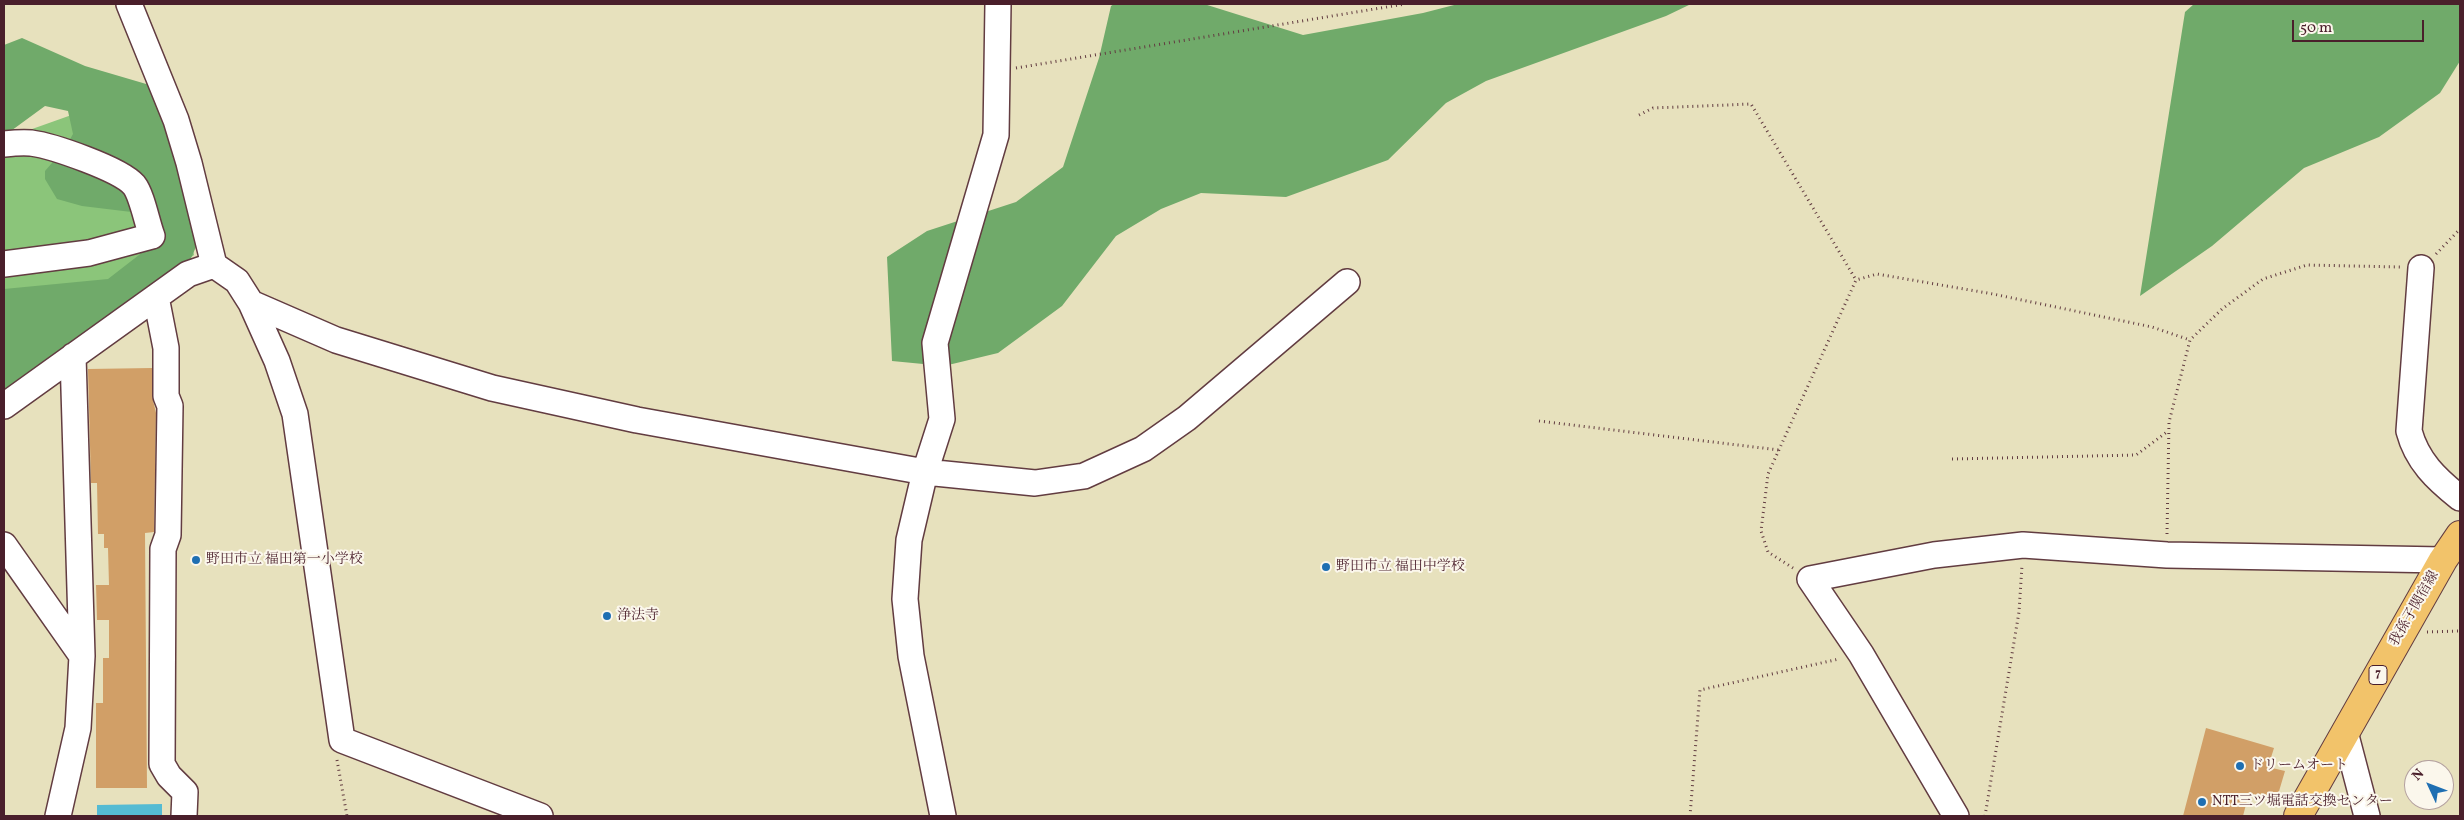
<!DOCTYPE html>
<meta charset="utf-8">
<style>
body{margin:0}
#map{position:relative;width:2464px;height:820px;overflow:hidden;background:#e7e1bd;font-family:Vollkorn,serif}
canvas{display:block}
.frame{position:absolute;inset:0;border:5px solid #4a1f2b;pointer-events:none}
.north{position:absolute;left:2404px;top:760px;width:50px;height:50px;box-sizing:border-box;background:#fbf7ec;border:1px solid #b4a19f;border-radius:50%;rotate:313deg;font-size:14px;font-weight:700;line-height:20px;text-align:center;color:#4a1f2b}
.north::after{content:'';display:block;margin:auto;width:18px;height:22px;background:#1f6fb2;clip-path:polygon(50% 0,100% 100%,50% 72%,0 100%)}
.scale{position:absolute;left:2292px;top:20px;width:132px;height:22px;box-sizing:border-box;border:2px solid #4a1f2b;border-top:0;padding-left:6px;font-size:15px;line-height:18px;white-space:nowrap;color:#4a1f2b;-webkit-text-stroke:4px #fbf7ec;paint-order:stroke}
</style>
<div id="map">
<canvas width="2464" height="820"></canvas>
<div class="frame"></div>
<div class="north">N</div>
<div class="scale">50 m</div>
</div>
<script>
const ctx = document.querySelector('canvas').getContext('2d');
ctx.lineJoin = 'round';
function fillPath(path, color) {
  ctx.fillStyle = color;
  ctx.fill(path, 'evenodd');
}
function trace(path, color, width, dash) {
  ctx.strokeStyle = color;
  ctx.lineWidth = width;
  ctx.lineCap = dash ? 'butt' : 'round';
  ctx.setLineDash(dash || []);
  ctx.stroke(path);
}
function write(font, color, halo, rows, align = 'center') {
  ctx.font = font + ' Vollkorn,"Noto Serif JP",serif';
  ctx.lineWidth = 4;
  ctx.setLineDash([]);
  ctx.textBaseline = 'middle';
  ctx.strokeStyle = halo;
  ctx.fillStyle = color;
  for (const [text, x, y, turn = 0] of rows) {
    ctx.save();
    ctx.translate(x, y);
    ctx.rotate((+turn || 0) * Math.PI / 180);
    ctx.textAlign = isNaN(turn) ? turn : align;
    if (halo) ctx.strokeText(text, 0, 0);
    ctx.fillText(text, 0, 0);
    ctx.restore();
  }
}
fillPath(new Path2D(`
 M153,86l22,74 19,95 -190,143v-259z`), '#8bc57a');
fillPath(new Path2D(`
 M1114,4h90l99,31 120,-22 35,-9h233l-25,12 -180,65 -40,22 -58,57 -102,37 -85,-4 -40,16 -45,27 -54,70 -64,47 -54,13 -52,-5 -5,-104 40,-26 89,-29 47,-35 36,-109 12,-52z
 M2194,4h266v57l-20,32 -61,44 -75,31 -92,78 -72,50 45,-284z
 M22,38l63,28 68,20 39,136 7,18 -11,25 -184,133v-109l104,-10 31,-24 20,-21 -11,-20 -66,-8 -25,-7 -12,-20v-8l20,-23 8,-14 -5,-23 -23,-5 -41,30v-91z`), '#70aa6a');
fillPath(new Path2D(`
 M162,804v12h-65v-11z`), '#55bbd3');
fillPath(new Path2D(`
 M152,368v28l4,17 -2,119 -9,1 2,255h-51v-85h7v-45h6v-38h-12l-1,-35h13l-1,-37h-4v-14h-6l-1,-51h-6l-3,-114z
 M2206,728l68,20 -6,19 17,4 -8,27 -16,-5 -1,4 -11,-4 -6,23h-60z`), '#d19f67');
const minor = new Path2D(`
 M129,4l47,116 13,43 25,102 23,16 14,22 26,58 18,53 47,326 198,76
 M4,144c9,-1 18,-2 27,-1 22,3 89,26 103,42 8,10 13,38 18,51l-63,17 -85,11
 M2421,268l-12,163c8,30 27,48 51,67
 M156,297l10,51v48l4,10 -2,129 -5,14 -1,215 7,12 16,16 -1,24
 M251,303l85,37 156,48 145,32 288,52 110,11 49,-7 59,-27 44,-31 160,-136
 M4,406l184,-132 26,-9
 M4,545l78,111
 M2345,732l22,84
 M58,816l20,-88 4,-72 -9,-300
 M943,816l-32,-160 -6,-57 4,-59 16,-68 17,-53 -7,-76 61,-208 2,-131
 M1956,816l-95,-162 -51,-75 124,-24 89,-10 144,10 276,5`);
const major = new Path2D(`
 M2298,816l145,-256 17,-25`);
trace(minor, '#623c41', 28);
trace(major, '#623c41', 30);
trace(new Path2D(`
 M1016,68l389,-64
 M1639,115l14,-7 98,-4 105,176
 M2436,254l24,-25
 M1539,421l240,29
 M1952,459l184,-4 32,-24
 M2167,534l2,-112 21,-82 32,-31 41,-30 44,-14 93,2
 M1793,568l-25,-16 -7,-21 7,-57 88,-194 21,-6 116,20 159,33 38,13
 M2427,632l33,-1
 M337,760l10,56
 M1690,816l10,-126 139,-31
 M1985,816l34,-204 3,-47`), '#623c41', 3, [1, 4]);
trace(minor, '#fff', 25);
trace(major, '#f2c36a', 28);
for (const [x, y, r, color] of [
 [196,560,5,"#1f6fb2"],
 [1326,567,5,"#1f6fb2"],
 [607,616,5,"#1f6fb2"],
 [2240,766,5,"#1f6fb2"],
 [2202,802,5,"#1f6fb2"]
]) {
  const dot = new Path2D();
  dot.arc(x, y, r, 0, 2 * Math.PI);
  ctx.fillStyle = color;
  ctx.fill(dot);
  trace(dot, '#fbf7ec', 2);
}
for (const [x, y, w] of [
 [2378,675,18]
]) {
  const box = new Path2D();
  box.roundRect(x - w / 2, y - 9.5, w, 19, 4);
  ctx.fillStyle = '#fbf7ec';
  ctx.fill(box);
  trace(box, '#4a1f2b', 1);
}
write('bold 12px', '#4a1f2b', null, [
 ["7",2378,675]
]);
write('14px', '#4a1f2b', '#fbf7ec', [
 ["野田市立 福田第一小学校",206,560],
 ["野田市立 福田中学校",1336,567],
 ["浄法寺",617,616],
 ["ドリームオート",2250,766],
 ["NTT三ツ堀電話交換センター",2212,802]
], 'left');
write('14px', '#4a1f2b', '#fbf7ec', [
 ["我孫子関宿線",2415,609,-60]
]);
</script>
